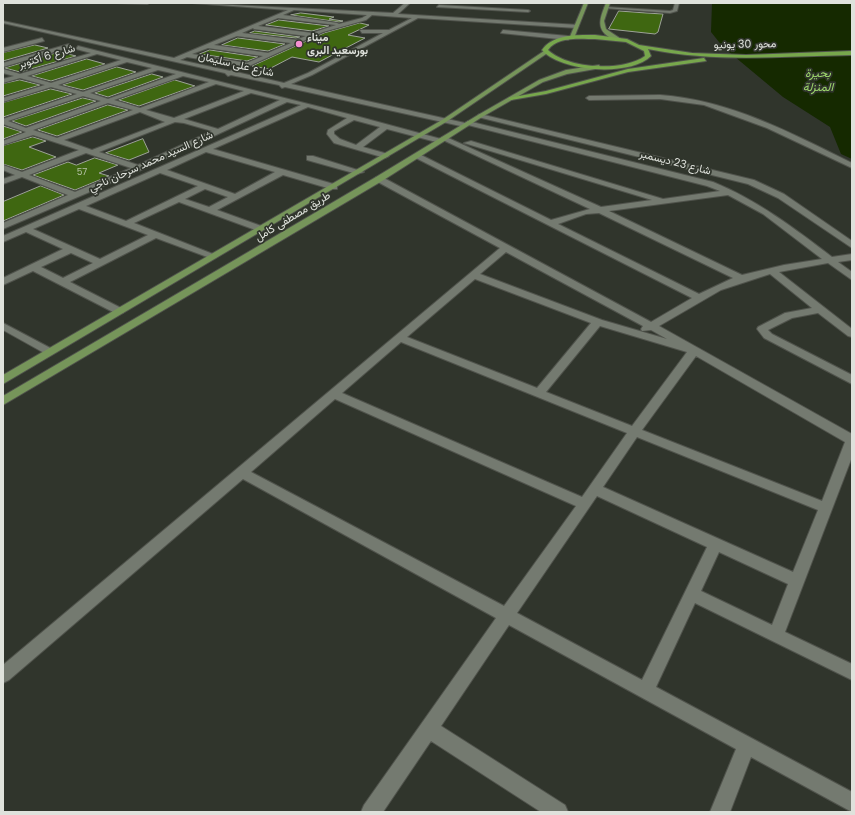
<!DOCTYPE html>
<meta charset="utf-8">
<style>
body{margin:0}
#map{position:relative;width:855px;height:815px;overflow:hidden;background:#30352c;font-family:Poppins,sans-serif}
canvas{display:block}
.frame{position:absolute;inset:0;border:4px solid #dfe2dc;pointer-events:none}
</style>
<div id="map">
<canvas width="855" height="815"></canvas>
<div class="frame"></div>
</div>
<script>
const ctx = document.querySelector('canvas').getContext('2d');
ctx.lineJoin = 'round';
function fillPath(path, color) {
  ctx.fillStyle = color;
  ctx.fill(path, 'evenodd');
}
function trace(path, color, width, dash) {
  ctx.strokeStyle = color;
  ctx.lineWidth = width;
  ctx.lineCap = dash ? 'butt' : 'round';
  ctx.setLineDash(dash || []);
  ctx.stroke(path);
}
function write(font, color, halo, rows, align = 'center') {
  ctx.font = font + ' Poppins,Vazirmatn,sans-serif';
  ctx.lineWidth = 3.5;
  ctx.setLineDash([]);
  ctx.textBaseline = 'middle';
  ctx.strokeStyle = halo;
  ctx.fillStyle = color;
  for (const [text, x, y, turn = 0] of rows) {
    ctx.save();
    ctx.translate(x, y);
    ctx.rotate((+turn || 0) * Math.PI / 180);
    ctx.textAlign = isNaN(turn) ? turn : align;
    if (halo) ctx.strokeText(text, 0, 0);
    ctx.fillText(text, 0, 0);
    ctx.restore();
  }
}
fillPath(new Path2D(`
 M712,3h140v156l-11,-5 -11,-27 -47,-30 -60,-50 -12,-15z`), '#152900');
const building = new Path2D(`
 M619,11l27,2 17,1 -5,18 -3,2 -46,-5z
 M301,13l33,4 -5,2 14,2 -4,1 -48,-7z
 M279,20l50,6 -17,5 -46,-6z
 M360,23l9,2 -21,10 17,3 -46,24 -27,-5 -23,12 -17,-3 72,-33z
 M255,31l45,6 -4,1 -46,-5z
 M238,38l47,6 -17,7 -46,-6z
 M35,45l13,3 -45,13v-8z
 M210,50l48,7 -11,4 -47,-7z
 M60,52l16,4 -56,16 -15,-4z
 M87,59l18,5 -54,17 -19,-5z
 M117,67l19,5 -53,18 -20,-5z
 M152,74l11,3 -55,20 -13,-4z
 M20,80l20,5 -37,11v-12z
 M175,80l20,6 -56,20 -20,-6z
 M51,89l21,5 -69,23v-14z
 M83,98l13,3 -70,25 -14,-5z
 M108,105l20,5 -71,26 -19,-6z
 M3,126l19,6 -19,7z
 M33,137l13,4 -17,6 27,10 -34,13 -19,-6v-18z
 M143,139l6,13 -20,8 -23,-7z
 M95,158l23,7 -19,8 10,3 -34,14 -42,-15 35,-13 8,3z
 M41,186l23,9 -61,26v-19z`);
fillPath(building, '#3f6711');
trace(building, '#9da398', 1);
const minor = new Path2D(`
 M116,3h33l-2,1z
 M192,3l201,10 12,-10h5l-12,11 181,11 -2,3 -159,-10 -106,57 -21,9 174,39 3,-2 245,61c44,18 81,46 119,75l20,-3v6l-14,2 14,10v8l-24,-17 -49,9 73,57v8l-4,-1 -30,-23 -26,5 -24,12 4,4 80,41v9l-88,-46 -7,-9 1,-2 27,-14 27,-5 -42,-34 -49,16 -62,36 193,108v23l-67,175 67,32v16l-157,-77 -39,84 196,105v20l-101,-55 -21,55h-20l26,-63 -227,-124 -68,101 124,79 3,7h-27l-110,-71 -48,71h-22l3,-7 132,-187 -253,-139 -234,201 -6,3v-18l497,-417 -124,-67v-4h6l269,145 41,-24 -280,-142 7,-2 132,66 39,-11 -147,-69 -3,3 -53,-14 -24,18 25,7 1,2 -4,2 -51,-15 -7,-9 1,-4 19,-12 -39,-11 -95,42 124,36v4h-6l-48,-14 -66,35 47,17 1,2 -4,3 -82,-30 -45,21 84,33 -5,3 -3,-1 -54,-20 -86,44 53,27 1,2 -1,2h-8l-82,-42 -30,14v-7l60,-29 -37,-17 -23,10v-6l298,-131 -14,-3 -146,68 -138,59v-6l65,-28 -46,-18 -19,7v-5l12,-4 -12,-5v-5l19,7 57,-22 -46,-15 -30,10v-4l23,-9 -23,-8v-5l74,-25 -26,-7 -48,15v-4l42,-13 -25,-7 -17,5v-4l11,-3 -11,-3v-4l17,5 71,-21 -15,-4 2,-3 278,70 85,23 1,-2h4l155,70 51,-7 -188,-57 7,-2 192,58 57,-8 -13,-5 -239,-61 -3,2 -180,-40 -3,1 -3,-3 -48,-10 -3,1 -3,-3 -222,-50v-2l171,37 114,-48zM294,10l73,5 -5,3 -23,6 -2,-1 -54,-8zM372,15l40,3 -23,12h-29l2,3h21l-75,40 -24,10 -48,-11 87,-40 43,-12zM278,18l58,7 -24,8 -54,-7zM253,28l1,1 52,7 -10,4 -54,-7zM237,36l54,7 -23,10 -54,-8zM208,48l55,8 -16,7 -55,-9zM97,54l24,6 -70,23 -24,-7zM187,57l54,9 -11,5 -50,-11zM127,62l25,6 -69,24 -25,-7zM158,70l18,4 -68,25 -18,-6zM183,76l26,6 -69,26 -26,-8zM216,84l28,7 -70,27 -28,-8zM251,93l29,7 -62,29 -34,-10zM83,96l18,5 -75,27 -18,-7zM108,103l25,7 -76,28 -24,-8zM140,112l25,10 -73,28 -28,-10zM354,120l26,7 -24,18 -16,-6 -6,-5v-3zM175,122l9,1 28,8 -74,34 -39,-13zM206,152l69,20 -40,22 -68,-24zM86,153l45,15 -56,24 -46,-17zM160,173l38,13 -72,35 -40,-15zM205,189l23,8 -19,10 -24,-8zM728,195l35,19 59,45 -38,6 -42,10 -133,-64zM79,209l69,26 -48,24 -67,-30zM599,213l134,65 -34,16 -141,-70 28,-10zM506,252l137,74 -2,3 1,2 9,-1 16,9 -65,-19 -122,-46zM71,253l22,10 -30,15 -22,-11zM475,279l116,44 -54,65 -130,-51zM600,326l87,26 -55,74 -86,-34zM401,342l226,91 -45,64 -240,-104zM696,356l149,86 -23,59 -180,-71zM335,399l241,107 -72,100 -253,-134zM637,437l181,73 -25,62 -190,-85zM597,496l110,51 -65,133 -125,-67zM719,552l69,32 -16,41 -71,-34z
 M675,3h4l-2,8 -7,2 -66,-5 2,-1 64,4 3,-1z
 M439,5l89,5 2,1 -2,1 -91,-5z
 M503,30l65,6 3,2 -3,2 -67,-7z
 M42,38l2,3 -41,11v-4z
 M69,44l2,3 -68,20v-4z
 M660,95c70,5 131,38 192,68v5l-85,-40 -63,-23 -44,-6 -71,1 -3,-2 3,-2z
 M480,114l274,66 30,14 68,47v7l-74,-50 -30,-14 -270,-67v-2z
 M307,156h6l51,16 -7,2 -50,-14z
 M3,323l51,27 1,2 -5,3 -4,-1 -43,-24z`);
const major = new Path2D(`
 M584,3h4l-14,35 -5,1z
 M606,3h4l-6,18 2,8 15,10v2c-4,0 -8,-2 -12,-4 -14,-9 -8,-21 -3,-34z
 M544,51l5,1 -103,70 -443,262v-9l439,-255z
 M599,65l2,3 -34,6 -24,8 -61,35 -100,64 -379,224v-9l373,-219 102,-62 61,-35 27,-10z`);
const highway = new Path2D(`
 M595,35l32,4 12,6 53,8 54,2 106,-4v4c-68,1 -137,8 -204,-6l3,7c-21,21 -90,16 -109,-6 11,-16 35,-15 53,-15zM595,39l31,3 18,9 1,5c-22,16 -77,13 -97,-6 9,-14 33,-11 47,-11z
 M704,58l2,3 -78,11 -82,22 -35,6 -3,-2 38,-7 82,-22z`);
trace(minor, '#50534c', 2);
trace(major, '#50534c', 2);
trace(highway, '#50534c', 2);
fillPath(minor, '#747a70');
fillPath(major, '#76955a');
fillPath(highway, '#77a74c');
for (const [x, y, r, color] of [
 [299,44,4,"#f590d1"]
]) {
  const dot = new Path2D();
  dot.arc(x, y, r, 0, 2 * Math.PI);
  ctx.fillStyle = color;
  ctx.fill(dot);
  trace(dot, '#30352c', 1.5);
}
write('9px', '#b7c3a9', null, [
 ["57",82,173]
]);
write('bold 11px', '#dfe2dc', '#30352c', [
 ["ميناء",307,38],
 ["بورسعيد البرى",307,51]
], 'left');
write('11px', '#dfe2dc', '#30352c', [
 ["محور 30 يونيو",745,45,-1],
 ["شارع 6 أكتوبر",47,57,-17],
 ["شارع على سليمان",236,65,13],
 ["شارع السيد محمد سرحان ناجي",151,162,-24],
 ["شارع 23 ديسمبر",675,163,14],
 ["طريق مصطفى كامل",293,217,-31]
]);
write('italic 12px', '#9cd56b', '#30352c', [
 ["بحيرة",818,74],
 ["المنزلة",818,88]
]);
</script>
